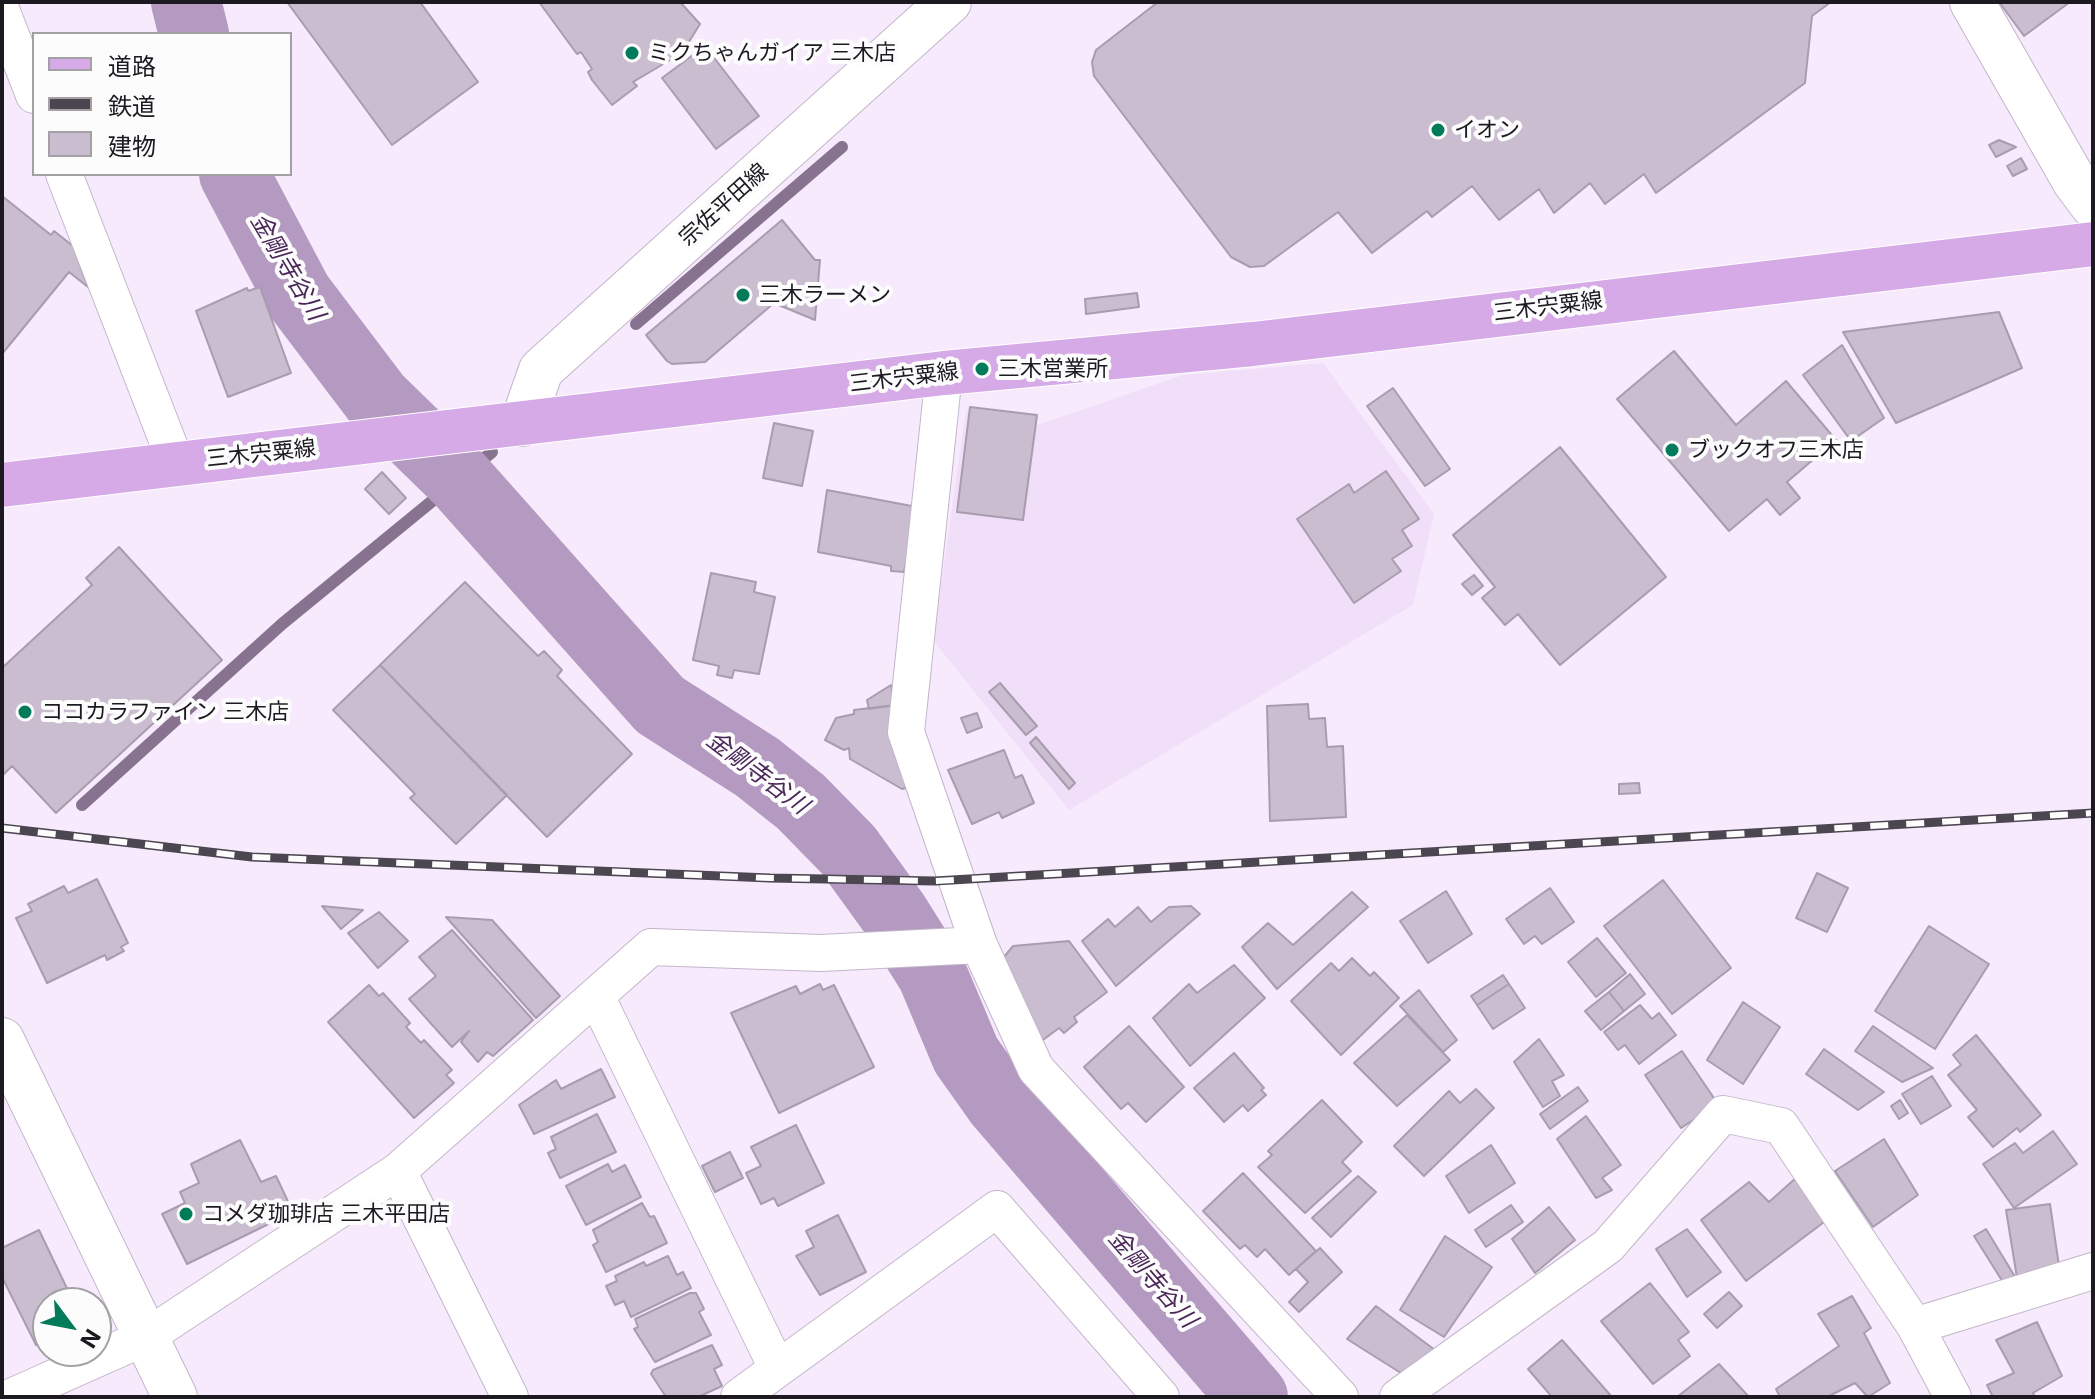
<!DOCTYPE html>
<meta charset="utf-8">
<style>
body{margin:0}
#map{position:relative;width:2095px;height:1399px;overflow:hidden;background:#f7eafd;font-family:Inter,"Noto Sans JP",sans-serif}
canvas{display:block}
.frame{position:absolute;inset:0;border:4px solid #1d1920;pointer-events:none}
.legend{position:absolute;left:32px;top:32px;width:260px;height:144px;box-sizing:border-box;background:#fcfcfc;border:2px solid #a3a1a4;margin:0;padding:10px 14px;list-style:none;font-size:24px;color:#1d1920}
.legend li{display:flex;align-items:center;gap:16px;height:40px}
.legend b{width:40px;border:2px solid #a3a1a4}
.north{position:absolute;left:32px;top:1287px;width:80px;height:80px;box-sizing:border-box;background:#fcfcfc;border:2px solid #a3a1a4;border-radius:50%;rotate:122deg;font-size:22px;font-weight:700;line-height:32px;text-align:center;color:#1d1920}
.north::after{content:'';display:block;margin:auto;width:28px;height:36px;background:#017b59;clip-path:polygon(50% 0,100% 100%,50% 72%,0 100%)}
</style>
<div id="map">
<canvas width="2095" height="1399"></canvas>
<div class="frame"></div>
<ul class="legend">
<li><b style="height:10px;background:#d5aae6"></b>道路</li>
<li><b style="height:10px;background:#4c4650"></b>鉄道</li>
<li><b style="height:22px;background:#cabdd0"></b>建物</li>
</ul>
<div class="north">N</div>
</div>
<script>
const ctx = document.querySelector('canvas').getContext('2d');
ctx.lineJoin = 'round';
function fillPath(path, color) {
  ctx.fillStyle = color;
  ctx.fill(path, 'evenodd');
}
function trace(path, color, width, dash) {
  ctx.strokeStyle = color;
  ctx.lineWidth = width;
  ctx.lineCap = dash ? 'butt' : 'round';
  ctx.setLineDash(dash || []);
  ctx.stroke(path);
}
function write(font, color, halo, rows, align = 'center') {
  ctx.font = font + ' Inter,"Noto Sans JP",sans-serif';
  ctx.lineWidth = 8;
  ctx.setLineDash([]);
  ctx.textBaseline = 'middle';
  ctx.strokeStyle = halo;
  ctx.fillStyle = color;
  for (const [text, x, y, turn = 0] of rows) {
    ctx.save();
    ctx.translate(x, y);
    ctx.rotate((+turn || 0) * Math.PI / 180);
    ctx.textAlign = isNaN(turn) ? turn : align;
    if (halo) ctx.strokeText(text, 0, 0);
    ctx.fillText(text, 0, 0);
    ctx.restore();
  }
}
fillPath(new Path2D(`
 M1323,363l111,151 -21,91 -344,205 -136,-170 33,-230 48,7 6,14 163,-56z`), '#f1dff9');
trace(new Path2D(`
 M636,324l206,-177
 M82,805l200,-181 210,-172`), '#877390', 12);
trace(new Path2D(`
 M186,2l8,32
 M234,174l64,121 78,103 84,82 200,225 97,62 44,35 47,48 47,65 37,59 34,81 34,48 253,294`), '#b49ac0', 70);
const building = new Path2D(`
 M287,2h133l58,80 -86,63z
 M539,2h141l20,22 -18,29 -49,29 4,4 -25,19 -20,-25 -4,-8 4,-3 -11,-17 -4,2z
 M1158,2h673l-19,14 -7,67 -149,110 -12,-19 -39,30 -15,-21 -36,30 -15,-24 -40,31 -27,-34 -40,31 -5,-6 -55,42 -34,-41 -74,54 -14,1 -19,-10 -137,-181 -2,-14 4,-12z
 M1999,2h71l-46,34z
 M705,46l54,70 -43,33 -54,-71z
 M1999,140l17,7 -20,10 -7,-12z
 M2021,158l6,11 -14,7 -6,-10z
 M2,196l49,39 3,-4 19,15 15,41 -19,-15 -67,82z
 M782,220l33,40h5l-5,60 -41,-17 -69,59 -33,2 -5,-3 -21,-26z
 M260,287l31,86 -63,24 -32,-86 51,-23 1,3z
 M1137,293l2,14 -53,7 -1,-15z
 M1999,312l23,56 -126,55 -53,-91z
 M1842,345l42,73 -33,23 -48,-66z
 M1674,351l62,74 50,-44 50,59 -49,42 13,16 -20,17 -13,-16 -38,32 -112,-132z
 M1393,388l57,81 -25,17 -58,-80z
 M970,407l67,8 -14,105 -66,-8z
 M774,423l39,8 -11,55 -39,-8z
 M1560,447l106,130 -106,88 -42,-51 -13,11 -23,-27 13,-11 -42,-52z
 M1386,471l33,48 -17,11 10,16 -20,13 9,12 -47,32 -57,-84 52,-35 5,9z
 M382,472l24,26 -17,16 -24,-25z
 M827,490l90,17 -13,65 -13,-1v-5l-73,-14z
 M119,547l103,113 -166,153 -44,-47 -10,10v-108l90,-83 -6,-7z
 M711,573l45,9 -2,10 21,5 -16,77 -25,-4 -2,8 -15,-3 2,-9 -26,-6z
 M1474,575l9,11 -11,9 -10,-11z
 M465,582l73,74 6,-5 18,19 -5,6 75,78 -85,83 -167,-172z
 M380,665l127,130 -51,49 -46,-46 5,-4 -82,-84z
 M1000,683l37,43 -11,9 -37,-43z
 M891,685l4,20 -26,4 -2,-9z
 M1308,704l1,15 16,-1 2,29 16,-1 3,71 -76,4 -3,-115z
 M895,705l15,82 -8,2 -52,-30 -1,-11 -5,2 -19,-10 11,-22 18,-4v-4z
 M977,713l5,14 -15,6 -6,-15z
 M1036,737l39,46 -6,6 -39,-46z
 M1004,750l11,28 7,-3 12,28 -32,15 -3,-6 -27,12 -24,-54z
 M1639,783l1,10 -21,1v-10z
 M1817,873l31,15 -21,44 -31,-14z
 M97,879l31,64 -7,4 3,4 -17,9 -2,-5 -58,28 -31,-65 16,-7 -4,-7 36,-18 4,7z
 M1663,880l68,88 -59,46 -68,-88z
 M1550,888l24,34 -32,22 -7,-8 -11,8 -18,-25z
 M1446,891l26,43 -44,29 -28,-42z
 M1352,892l16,15 -91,82 -35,-42 26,-24 25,22z
 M322,906l41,4 -22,19z
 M1191,906l9,8 -84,72 -34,-45 26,-22 7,8 23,-20 13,15 18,-15z
 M379,912l29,29 -30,27 -30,-35z
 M446,917l46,3 68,76 -24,22z
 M1929,926l60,38 -54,85 -60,-38z
 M452,930l81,90 -40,36 -6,-4 -9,10 -17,-20 8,-11 -17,16 -43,-48 27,-23 -17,-19z
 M1597,938l29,35 -30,24 -28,-35z
 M1069,941l38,51 -33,25 3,5 -13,11 -5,-5 -16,12 -15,-22 -24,-61 9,-11z
 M1352,958l18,18 4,-4 25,26 -58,57 -50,-54 40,-38 8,8z
 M1234,965l31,33 -75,68 -37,-48 36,-34 8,9z
 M1630,974l15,20 -21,17 -15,-19z
 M1503,975l6,9 -32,21 -6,-9z
 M820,984l3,6 11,-5 40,82 -95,46 -48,-100 65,-27 4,8z
 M1509,984l16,24 -32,21 -16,-24z
 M369,985l10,11 4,-3 27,30 -4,4 15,16 3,-3 28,30 -6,5 8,8 -40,35 -86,-96z
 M1419,990l38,50 -14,12 -43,-46z
 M1609,992l15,19 -23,19 -16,-19z
 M1743,1002l37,25 -37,57 -36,-24z
 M1640,1005l12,14 7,-6 17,22 -37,29 -14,-19 -7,5 -14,-18z
 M1407,1015l43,45 -53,46 -43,-43z
 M1129,1026l55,61 -38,35 -18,-19 -7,6 -37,-42z
 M1873,1026l60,42 -31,14 -47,-31z
 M1976,1035l65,80 -21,17 -3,-4 -24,19 -25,-30 9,-7 -29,-35 13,-10 -8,-10z
 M1539,1039l25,36 -12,6 8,15 -17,11 -29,-45z
 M1824,1049l60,43 -26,18 -52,-36z
 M1682,1051l36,53 -37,24 -36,-53z
 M1234,1053l30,35 -3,2 5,5 -18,16 -5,-6 -19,17 -30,-34z
 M601,1069l14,28 -81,37 -15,-29 37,-25 5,9z
 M1932,1076l19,30 -30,18 -19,-30z
 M1578,1087l10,14 -38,28 -10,-15z
 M1476,1089l18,19 -70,68 -30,-30 55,-55 11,12z
 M1322,1100l40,42 -20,20 9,9 -46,42 -47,-46 14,-12 -4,-4z
 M1900,1100l8,13 -9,6 -8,-13z
 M597,1114l19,38 -56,26 -12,-25 8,-4 -5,-12z
 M1586,1116l35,49 -19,13 10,12 -16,8 -39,-59z
 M796,1125l28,58 -46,23 -4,-8 -13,6 -15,-31 15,-7 -10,-19z
 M2053,1131l24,33 -63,44 -31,-44 32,-21 8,10z
 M1884,1139l34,56 -45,32 -38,-56z
 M240,1140l21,42 15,-6 17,36 -106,52 -25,-50 23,-11 -5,-11 19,-9 -8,-19z
 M1491,1145l24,38 -46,30 -23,-37z
 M730,1152l13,26 -28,14 -13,-26z
 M608,1164l4,8 13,-7 16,32 -55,28 -20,-39z
 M1243,1173l73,78 -27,24 -24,-26 -8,8 -12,-12 -5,4 -37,-38z
 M1358,1176l18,16 -45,45 -19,-19z
 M1797,1177l35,39 -86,65 -45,-61 48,-38 20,20z
 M642,1203l8,14 4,-1 13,27 -61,29 -13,-27 5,-3 -5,-12z
 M2050,1204l10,69 -43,5 -11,-68z
 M1511,1205l12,17 -37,25 -11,-17z
 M1549,1207l26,33 -40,33 -23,-34z
 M838,1215l28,57 -46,23 -24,-39 18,-9 -8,-16z
 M1687,1229l34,43 -34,25 -31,-48z
 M1986,1229l31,51 -11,7 -32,-51z
 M39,1230l35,73h-26v36l-12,6 -34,-68v-29z
 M1445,1236l47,31 -48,70 -44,-27z
 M1320,1248l22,24 -43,40 -10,-10 19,-20 -12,-13z
 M668,1256l9,19 6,-3 8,16 -60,29 -7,-16 -9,4 -9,-19 11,-5 -2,-5 29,-14 2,4z
 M1650,1283l39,49 -11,8 12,16 -37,28 -52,-63z
 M1729,1292l13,14 -25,22 -13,-14z
 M690,1293h6l8,16 -5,3 12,23 -56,27 -21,-33 4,-2 -3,-8z
 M1852,1296l19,32 -7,5 26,50 -22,14 -13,-14 -28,14h-47l-4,-8 63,-43 -21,-32z
 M1376,1306l63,47 -35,22 -57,-36z
 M2037,1322l25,54 -29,17 2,4h-42l-6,-12 27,-12 -18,-33z
 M1562,1340l50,57h-60l-24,-28z
 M712,1345l10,20 -8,4 8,17 -24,11h-32l-15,-23 2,-4z
 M1719,1364l30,33h-72z`);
fillPath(building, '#cabdd0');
trace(building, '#a89cae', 2);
const street = new Path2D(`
 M2,12l32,83
 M64,174l112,289
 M944,373l-38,359 73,213 57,124 304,328
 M596,996l181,372
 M398,1171l112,226
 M1915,1326l38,71
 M11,1397l135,-60 252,-166 253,-224 170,6 158,-8
 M739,1397l258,-188 164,188
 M1398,1397l210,-151 115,-132 58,12 134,200 178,-55`);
const secondary = new Path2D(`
 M1972,2l103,180 18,24
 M522,424l19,-54 408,-368
 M2,1040l173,357`);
const primary = new Path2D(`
 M2,485l942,-112 309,-29 840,-100`);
trace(street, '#c3b6c9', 38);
trace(secondary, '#c3b6c9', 46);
trace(primary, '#fff', 46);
trace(street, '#fff', 36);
trace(secondary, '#fff', 44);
trace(primary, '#d5aae6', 44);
const rail = new Path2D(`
 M2,828l250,29 518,21 165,3 1158,-68`);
trace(rail, '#4c4650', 9);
trace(rail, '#fcfcfc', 6, [18]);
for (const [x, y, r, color] of [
 [632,53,8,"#017b59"],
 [1438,130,8,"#017b59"],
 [743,295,8,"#017b59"],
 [982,369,8,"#017b59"],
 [1672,450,8,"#017b59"],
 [25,712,8,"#017b59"],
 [186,1214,8,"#017b59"]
]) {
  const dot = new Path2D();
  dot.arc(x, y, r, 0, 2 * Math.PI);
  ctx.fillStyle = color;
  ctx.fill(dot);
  trace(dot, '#fcfcfc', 3);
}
write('22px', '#1d1920', '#fcfcfc', [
 ["ミクちゃんガイア 三木店",648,53],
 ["イオン",1454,130],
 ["三木ラーメン",759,295],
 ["三木営業所",998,369],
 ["ブックオフ三木店",1688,450],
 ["ココカラファイン 三木店",41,712],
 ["コメダ珈琲店 三木平田店",202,1214]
], 'left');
write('22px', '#1d1920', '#fcfcfc', [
 ["宗佐平田線",724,205,-42],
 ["三木宍粟線",1548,307,-7],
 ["三木宍粟線",904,378,-7],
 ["三木宍粟線",261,454,-6]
]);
write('italic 24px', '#4b2759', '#fcfcfc', [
 ["金剛寺谷川",287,267,59],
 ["金剛寺谷川",757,773,37],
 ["金剛寺谷川",1152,1279,49]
]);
</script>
